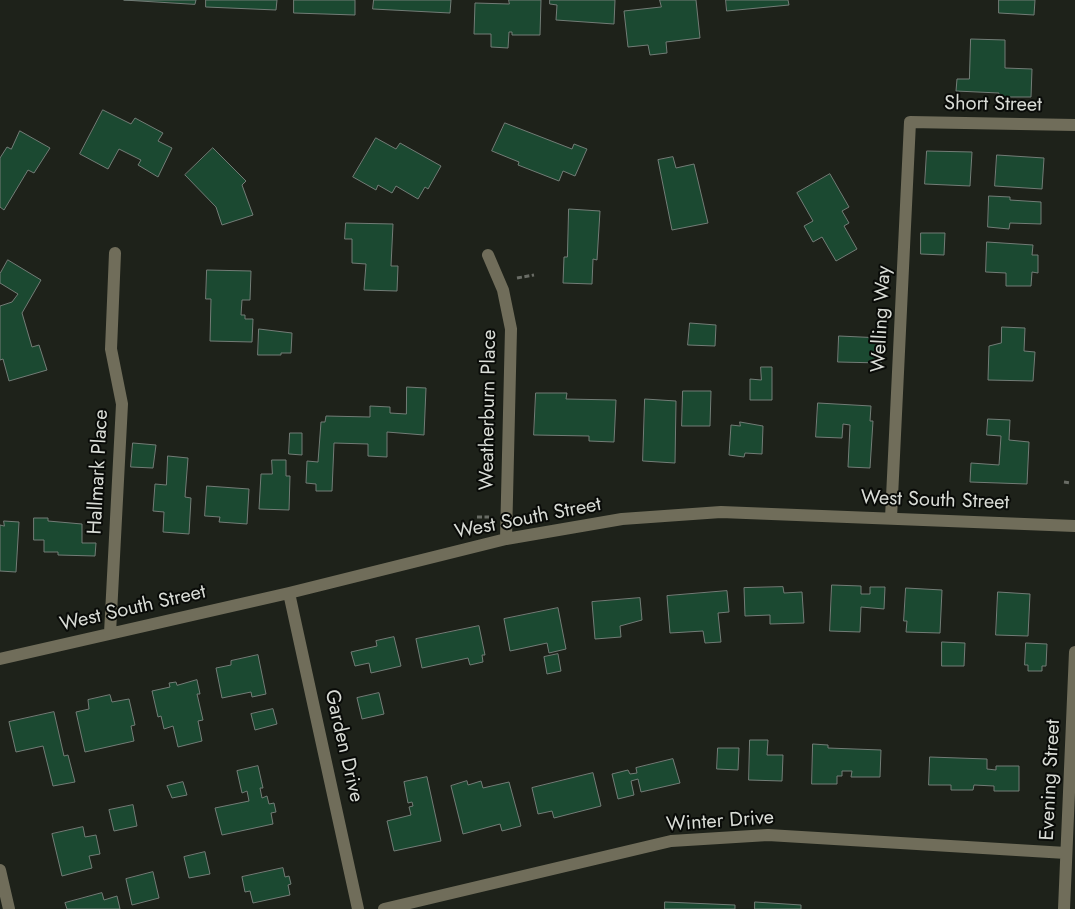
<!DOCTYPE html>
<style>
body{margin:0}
canvas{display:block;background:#1e221a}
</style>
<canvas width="1075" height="909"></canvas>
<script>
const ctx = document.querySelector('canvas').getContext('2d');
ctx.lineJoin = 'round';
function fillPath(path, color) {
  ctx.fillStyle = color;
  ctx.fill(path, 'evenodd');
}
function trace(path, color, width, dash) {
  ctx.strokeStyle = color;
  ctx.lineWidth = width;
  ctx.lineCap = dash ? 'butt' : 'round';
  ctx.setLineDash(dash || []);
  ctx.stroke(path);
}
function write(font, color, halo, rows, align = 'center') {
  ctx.font = font + ' Jost,sans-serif';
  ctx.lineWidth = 4;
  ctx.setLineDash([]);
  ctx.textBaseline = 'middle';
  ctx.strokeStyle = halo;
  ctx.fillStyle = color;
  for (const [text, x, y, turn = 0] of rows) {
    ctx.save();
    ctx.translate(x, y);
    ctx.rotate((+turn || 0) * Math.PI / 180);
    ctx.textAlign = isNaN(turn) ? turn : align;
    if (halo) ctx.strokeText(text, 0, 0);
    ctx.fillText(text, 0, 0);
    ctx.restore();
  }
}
const building = new Path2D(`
 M124,0h72l-1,4z
 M206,0h71l-1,10 -70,-3z
 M294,0h61v15l-61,-2z
 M374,0h77l-1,13 -77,-4z
 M509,0h32l-1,35h-28v-3h-3l-1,16 -17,-1v-13h-17l1,-31 34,1z
 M550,0h65l-1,24 -58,-4 1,-15 -7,-1z
 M660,0h36l4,38 -34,4 1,11 -17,2 -2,-10 -20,2 -4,-36 37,-4z
 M726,0h62l1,5 -62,6z
 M999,0h36l-1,15 -35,-2z
 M971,39l34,1v28l27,1 -1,28h-32v-4l-43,-2 1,-12h12z
 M103,110l28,14 4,-6 28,15 -5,8 14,7 -14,29 -20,-12 3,-5 -22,-11 -11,20 -28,-15z
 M505,123l67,26 2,-5 13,5 -12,27 -12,-5 -4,10 -41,-16 1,-3 -27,-11z
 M20,131l30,17 -16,25 -6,-3 -24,40 -4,-3v-49l7,-11 4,2z
 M376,138l20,11 4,-6 41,23 -13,23 -3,-2 -7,12 -22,-13 -4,7 -14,-8 -2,5 -23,-13z
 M213,148l33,33 -4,4 11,30 -31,10 -6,-18 -31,-32z
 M927,151l45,1 -2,34 -45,-2z
 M997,155l47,3 -2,31 -47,-3z
 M673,157l3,11 18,-4 14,59 -36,7 -14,-70z
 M830,174l19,33 -7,4 7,12 -5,3 13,23 -21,12 -14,-24 -9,5 -9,-16 9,-5 -16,-28z
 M989,196l21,1v3l31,2v22l-31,-1 -1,6 -21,-2z
 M569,209l31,2 -3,49 -4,-1 -1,25 -29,-1 1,-26h3z
 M346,223l47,1 -2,42h7l-1,25 -33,-1 2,-26 -14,-1v-24h-7z
 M921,233h24l-1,22 -23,-1z
 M987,242l46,3 -1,10h6v18l-6,-1 -1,14h-25v-13l-20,-1z
 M8,260l33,20 -19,33 10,34 7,-2 8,25 -38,11 -6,-22 -3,1v-54l12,-4 6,-8 -18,-11v-9z
 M207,270l44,1 -1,29h-8l-1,15h4v4h8l-1,23 -42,-1 1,-42h-5z
 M690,323l26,2 -1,21 -27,-1z
 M1002,327l23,1 -1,23 11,1 -2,29 -45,-1 1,-34 12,-3z
 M259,329l33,4 -1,20h-10v2h-23z
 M839,336l43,2 -1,25 -43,-1z
 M761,367h11v33h-22v-21l11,1z
 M407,387l19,1 -2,47 -37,-3v25l-19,-1v-12l-34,-1 -2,48h-16v-7l-10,-1 1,-22 11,1 3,-40h4l1,-6 44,1v-11l20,1v6l16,1z
 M683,391h28l-1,35h-28z
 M536,393h31l-1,6 50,1 -2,42 -25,-1v-5l-55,-1z
 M645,399l31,2 -1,62 -32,-2z
 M818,403l53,3 -1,15h3l-3,47 -22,-1 2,-42 -7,-1 -1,14 -26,-1z
 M988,419l22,1 -1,20 20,2 -2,42 -57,-2 1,-19 28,2 2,-29 -14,-1z
 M740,422l23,4 -1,28 -17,-1 -1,4 -15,-2 2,-30 9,1z
 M290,433h12v22l-13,-1z
 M133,443l23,2 -3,23 -22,-1z
 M168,456l20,2 -3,39 6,1 -2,36 -26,-2 1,-20 -11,-1 2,-27 11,1z
 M272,460h14v16h4l-1,34 -30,-1 2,-35h11z
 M207,486l42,3 -2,35 -28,-2 1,-5 -15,-1z
 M34,518h14v3l34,3v19h14l-1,13 -37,-1v-3h-14v-12h-10z
 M4,521l15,1 -3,50 -16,-1v-46l4,1z
 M832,585l29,1v8h9v-7h15l-1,22 -23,-2 -1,25 -30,-1z
 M783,587l1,6 18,-1 2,31 -34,1v-9l-25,1 -1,-28z
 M906,588l36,2 -2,43 -34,-1 1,-11h-3z
 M727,591l2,21 -11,1 3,29 -16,1 -2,-12 -33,2 -3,-37z
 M998,592l32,2 -2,42 -32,-1z
 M640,598l2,22 -22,6 1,11 -26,2 -3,-37z
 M558,608l8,41 -17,4 -2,-10 -37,8 -6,-32z
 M479,626l6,29h-3l1,7 -13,3 -2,-7 -46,10 -6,-29z
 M394,637l7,29 -30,7 -2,-10 -14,3 -4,-14 26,-6 -1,-5z
 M942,642l23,1 -1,23h-22z
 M1026,643l21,1 -1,22h-4v5h-14v-6h-3z
 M558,654l3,17 -14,3 -3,-17z
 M258,655l8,39 -14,3 -1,-5 -29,6 -6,-30 15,-3v-4z
 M197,680l3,14h-3l6,26 -5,1 4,20 -24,6 -5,-21 -9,3 -3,-13 -3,1 -6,-26 18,-4 -1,-4 7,-1 1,3z
 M379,693l5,21 -22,5 -5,-21z
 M110,695l2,7 17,-3 6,26 -4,1 3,15 -49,11 -9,-40 13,-3 -1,-9z
 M273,709l4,15 -22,6 -4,-16z
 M54,712l10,44 4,-1 7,27 -22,4 -10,-40 -27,6 -7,-30z
 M750,740h18l-1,15h16l-1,26 -33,-1z
 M813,744l15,1v3l53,2 -1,27h-29l1,-6h-10v5h-5v8h-25z
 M718,748h21l-1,22 -21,-1z
 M930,757l57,2v10l9,1v-4h23v25h-25v-5l-20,-1 -1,5h-22v-5h-22z
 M673,759l7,24 -39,9 -3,-13 -7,2 3,14 -16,4 -6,-25 16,-4 2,4 7,-1 -1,-5z
 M258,766l5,22h-3l2,10 5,-2 2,8 5,-1 2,9 -5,1 2,11 -51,11 -7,-27 34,-7 -2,-10 -5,2 -5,-22z
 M593,773l8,33 -47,12 -2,-7 -14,3 -6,-26z
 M427,777l14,64 -47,10 -7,-30 24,-6 -2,-8 4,-1 -1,-4 -4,1 -4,-21z
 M467,781l1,4 13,-4 2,7 26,-6 12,44 -19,5 -2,-7 -37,10 -12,-48z
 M183,782l4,13 -15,3 -5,-12z
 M133,805l4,21 -23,5 -5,-21z
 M83,827l2,10 11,-2 4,19 -11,2 3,12 -30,8 -10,-42z
 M205,852l5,22 -21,4 -5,-21z
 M283,868l2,9 4,-1 2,8 -3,1 2,10 -37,8 -3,-12 -5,1 -3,-15z
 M153,872l6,26 -27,7 -6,-26z
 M102,893l2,7 13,-4 3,13h-53l-2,-6z
 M665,902l70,3v4h-70z
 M755,902l46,3v4h-46z`);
fillPath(building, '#1b4931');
trace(building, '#727c76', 1);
trace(new Path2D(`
 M517,278l17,-3
 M1064,482l7,1
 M477,517h12`), '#696c65', 3, [5, 2.5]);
trace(new Path2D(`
 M488,255l15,35 8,39 -5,210
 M891,518l19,-396 165,3
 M289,593l69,316
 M110,633l12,-229 -11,-55 4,-96
 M0,659l289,-66 217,-54 116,-20 99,-7 354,14
 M0,870l9,39
 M384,909l287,-68 97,-6 298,18
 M1064,909l11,-257`), '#706d5a', 12);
write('20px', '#d9dcd6', '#090b08', [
 ["Short Street",993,105,1],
 ["Welling Way",882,319,-87],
 ["Weatherburn Place",489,410,-89],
 ["Hallmark Place",99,472,-87],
 ["West South Street",935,501,2],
 ["West South Street",528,519,-11],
 ["West South Street",133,609,-13],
 ["Garden Drive",343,746,77],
 ["Evening Street",1051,780,-87],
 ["Winter Drive",720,822,-4]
]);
</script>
